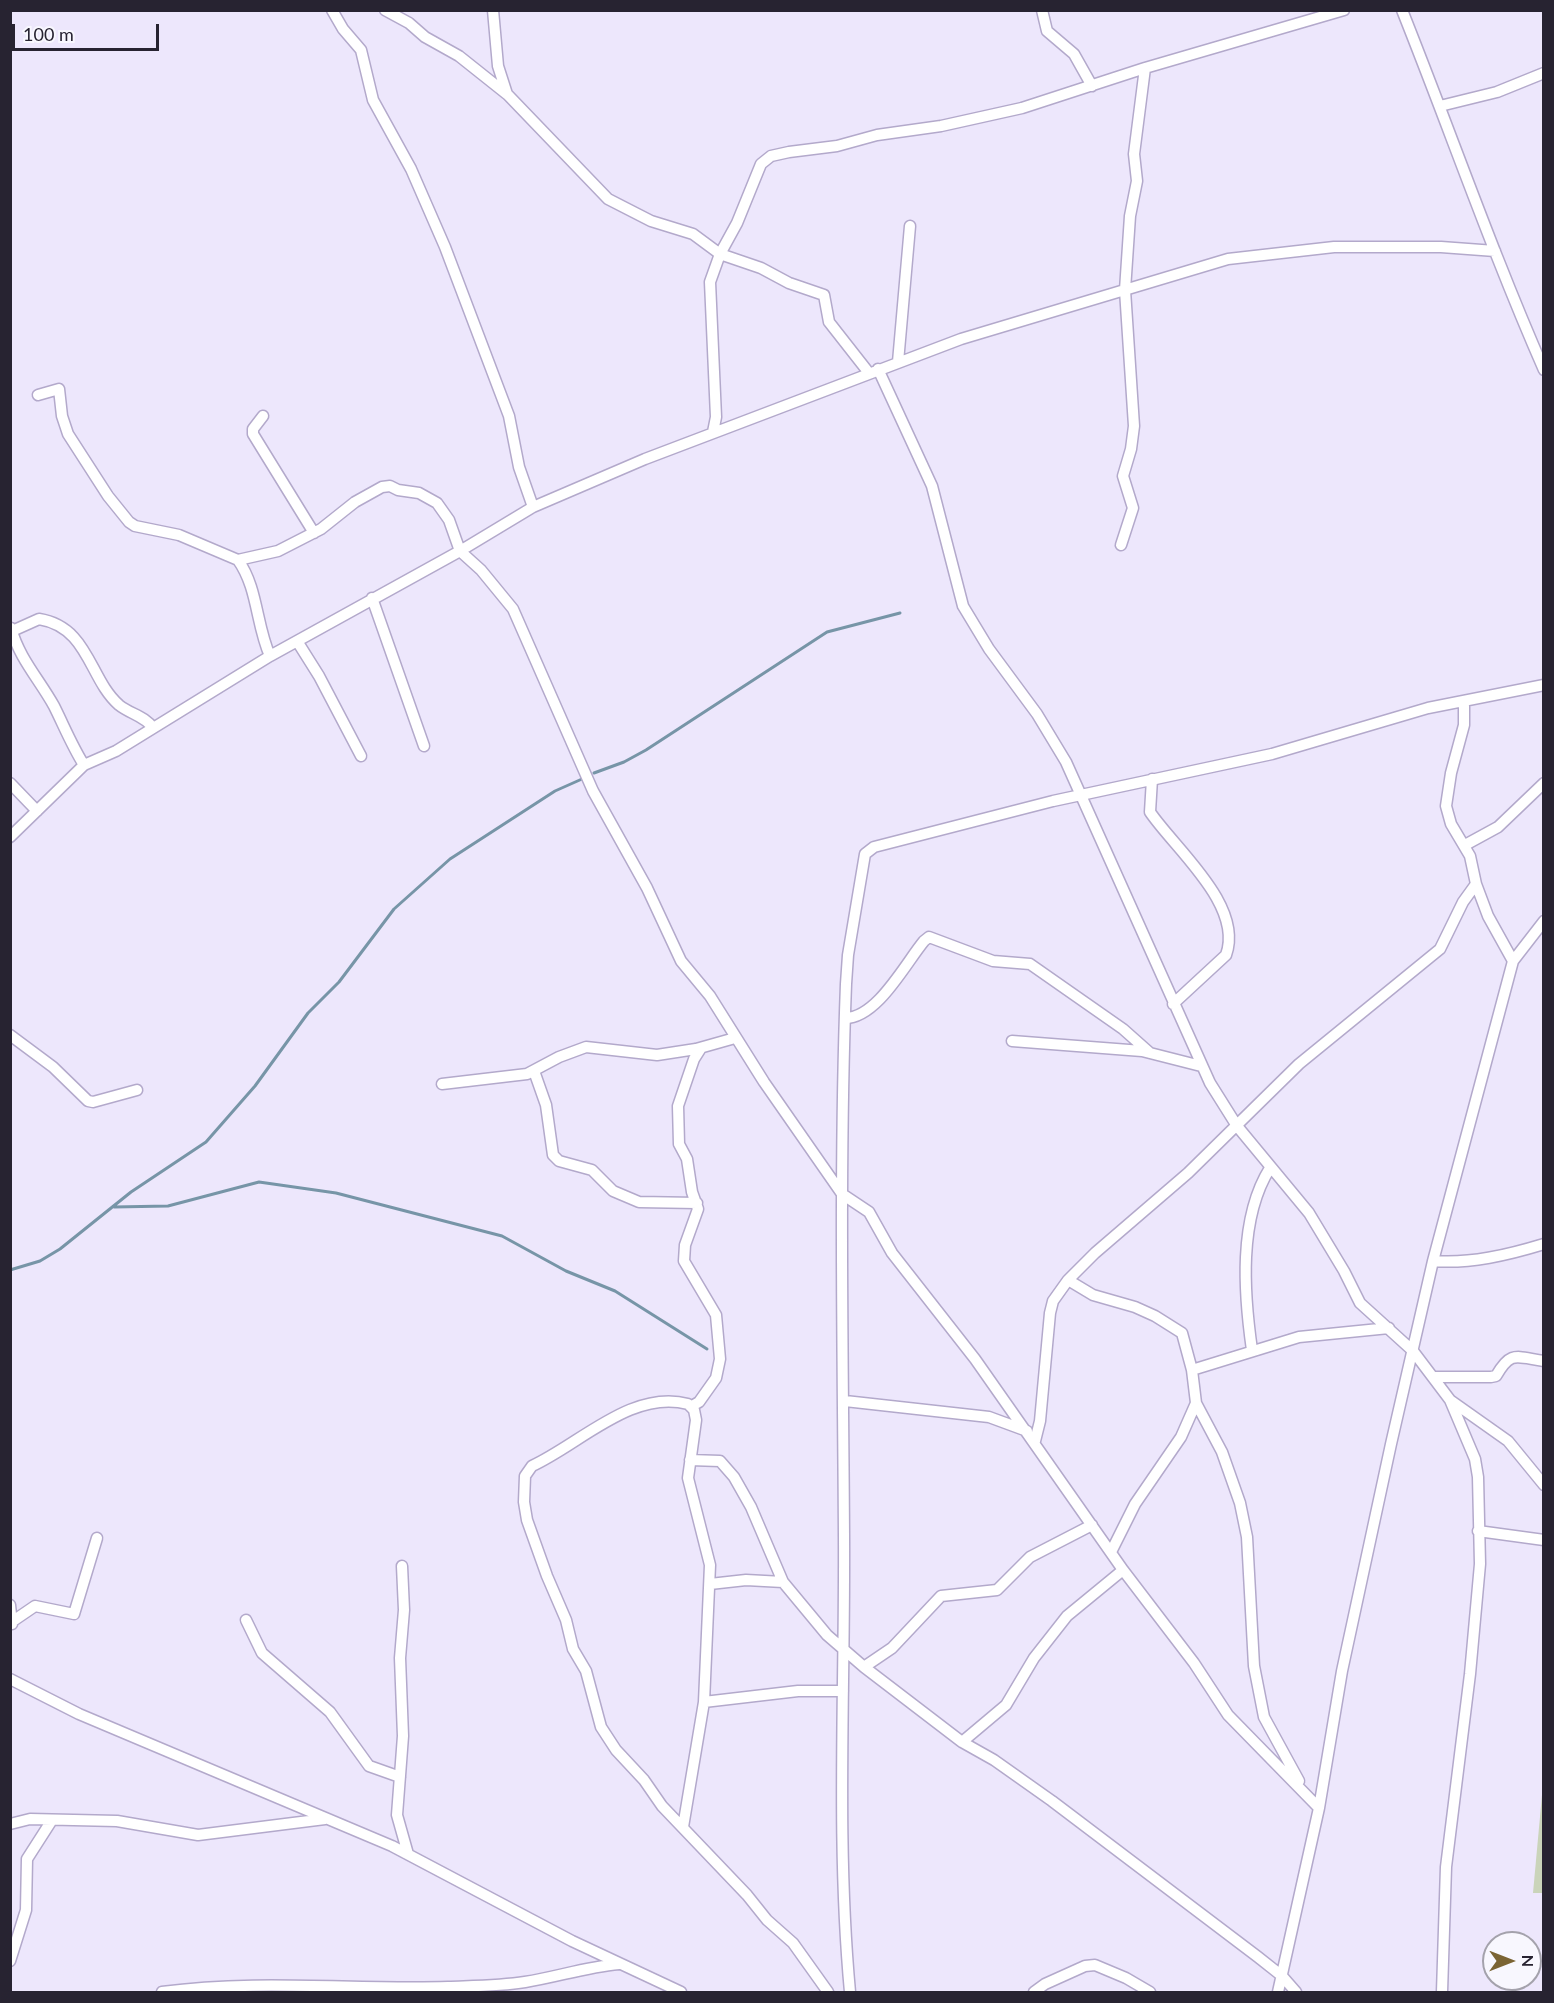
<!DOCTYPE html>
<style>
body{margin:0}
#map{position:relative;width:1554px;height:2003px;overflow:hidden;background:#ede7fc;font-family:Lato,sans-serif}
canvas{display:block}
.frame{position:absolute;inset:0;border:12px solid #272331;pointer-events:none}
.north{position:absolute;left:1482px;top:1931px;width:60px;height:60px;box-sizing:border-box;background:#f8f7fe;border:2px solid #a4a2ac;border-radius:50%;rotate:90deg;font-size:16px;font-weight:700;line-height:24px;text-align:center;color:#272331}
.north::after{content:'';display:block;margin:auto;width:21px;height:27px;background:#7b6434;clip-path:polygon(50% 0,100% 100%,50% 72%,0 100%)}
.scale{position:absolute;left:12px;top:24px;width:147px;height:27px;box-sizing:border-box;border:3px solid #272331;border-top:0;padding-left:8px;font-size:18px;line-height:21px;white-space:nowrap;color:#272331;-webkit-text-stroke:4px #f8f7fe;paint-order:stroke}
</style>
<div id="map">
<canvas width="1554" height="2003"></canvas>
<div class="frame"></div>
<div class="north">N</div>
<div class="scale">100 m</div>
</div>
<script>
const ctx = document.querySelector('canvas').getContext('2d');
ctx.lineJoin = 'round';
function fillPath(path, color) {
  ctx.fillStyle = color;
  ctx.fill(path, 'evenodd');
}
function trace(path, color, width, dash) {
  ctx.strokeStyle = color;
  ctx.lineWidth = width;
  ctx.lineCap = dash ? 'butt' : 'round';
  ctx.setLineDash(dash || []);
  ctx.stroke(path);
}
fillPath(new Path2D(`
 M1543,1784l1,109h-11z`), '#cad4ba');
trace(new Path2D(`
 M594,773l30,-11 22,-12 181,-118 73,-19
 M114,1207l54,-1 91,-24 77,11 166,43 64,35 49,20 92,58
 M10,1270l30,-9 20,-12 71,-57 75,-50 49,-56 53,-73 31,-31 55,-73 56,-50 105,-68 27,-12`), '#7795a7', 3);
const minor = new Path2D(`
 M332,10l11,19 18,21 12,50 38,69 34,78 64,169 10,51 14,40
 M385,10l24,13 16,14 34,19 49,39 100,104 43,22 42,13 27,20 41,14 28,15 35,12 5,27 40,51
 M493,10l5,56 9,28
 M1042,10l5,21 27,23 18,32
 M1402,10c48,120 90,242 142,360
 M1440,106l57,-14 47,-19
 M898,362l12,-136
 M878,369l54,117 31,120 26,43 48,65 29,48 144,321 27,43 72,87 35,58 16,32 53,48 37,49 58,41 36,44
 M38,395l21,-6 3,27 6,18 40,62 21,26 6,4 44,9 59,25 40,-9 43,-22 34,-27 27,-15 8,-1 8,4 21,3 18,10 12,17 11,31 21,19 32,39 80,182 54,97 34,73 29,35 54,86 78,112 27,18 23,41 83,106 148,211 71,93 34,52 91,93
 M263,416l-10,13v5l61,99
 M713,432l3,-15 -6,-135 10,-28 17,-31 24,-59 10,-8 18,-4 48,-6 40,-11 64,-9 81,-18 123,-40 199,-58
 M1121,545l12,-37 -10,-32 8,-27 3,-23 -9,-136 5,-74 7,-35 -3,-27 11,-86
 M238,560c20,28 18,65 32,96
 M372,598l52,148
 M11,628c8,30 28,51 43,78 10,20 18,40 30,59
 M10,632l29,-13c50,8 50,60 80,86 11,9 26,11 34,23
 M297,641l22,35 42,80
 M1464,701v24l-13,48 -5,33 5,18 19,32 6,28 12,32 25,45
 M1152,779l-2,33c25,37 94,93 76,143l-53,49
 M10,783l27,28
 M10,837l74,-72 32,-14 154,-95 190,-105 73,-44 112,-48 316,-120 267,-80 106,-12h107l54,4
 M1465,845l33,-18 46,-44
 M845,1018c32,0 60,-54 79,-77l5,-4 64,24 37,3 93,65 27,24
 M10,1035l43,32 35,34 5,1 44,-12
 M1012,1041l130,10 59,15
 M534,1071l12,34 7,50 6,6 33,9 21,21 26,11 58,1
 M442,1084l85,-10 32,-17 27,-10 71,8 39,-6 39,-11
 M1433,1261c37,3 75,-6 111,-17
 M1068,1280l25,15 42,12 20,9 27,17 10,37 4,33 26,49 18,51 7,34 7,129 10,51 35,64
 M1252,1350c-8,-56 -14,-131 18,-182
 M1192,1370l107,-33 90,-9
 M1433,1377h58l5,-1c15,-26 20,-19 48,-15
 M845,1401l144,16 38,14
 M692,1406l7,-4 17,-24 4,-19 -4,-44 -32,-54 1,-16 13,-36 -6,-17 -5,-33 -8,-15 -1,-38 16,-47 7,-11
 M1035,1441l5,-20 10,-108 3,-12 15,-21 27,-27 93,-80 111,-109 141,-115 23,-47 13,-18
 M690,1460l30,1 14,16 17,30 32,75 44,53 37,32 98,75 32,18 58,41 206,156 24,19 14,16
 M1478,1531l66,9
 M1111,1552l24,-48 46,-67 15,-34
 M402,1566l2,44 -4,48 3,78 -6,79 11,39
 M710,1584l36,-4 37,2
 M10,1605l2,19
 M246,1620l16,33 68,59 39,54 31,11
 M13,1621l22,-15 39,8 23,-76
 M864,1667l28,-19 49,-52 56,-6 33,-33 62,-32
 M10,1679l69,35 313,132 180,95 109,51
 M704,1702l94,-11h45
 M962,1742l44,-37 28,-47 33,-42 56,-46
 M10,1824l20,-5 87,2 81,14 127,-16
 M683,1827l21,-125 6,-137 -22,-87 8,-58 -2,-10 -6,-6c-56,-15 -108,40 -156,62l-7,10 -1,26 3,18 20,56 19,44 7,29 13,22 15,56 15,23 28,30 18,26 85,89 20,25 26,23 35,49
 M10,1961l16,-51 1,-51 25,-39
 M162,1992c96,-13 190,-2 286,-5 26,-1 52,-1 77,-5 32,-5 61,-15 94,-18
 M850,1992c-14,-151 -5,-303 -6,-455 -1,-184 -5,-369 2,-553l2,-29 17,-101 9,-7 179,-46 219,-47 156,-46 116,-23
 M1034,1992l11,-8 40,-18 10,-1 31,13 24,14
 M1278,1992l41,-184 23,-137 49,-227 42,-183 80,-300 31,-40
 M1442,1992l4,-125 24,-193 10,-110 -2,-87 -3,-18 -25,-59`);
trace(minor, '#b3a9cb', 13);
trace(minor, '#fff', 10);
</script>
